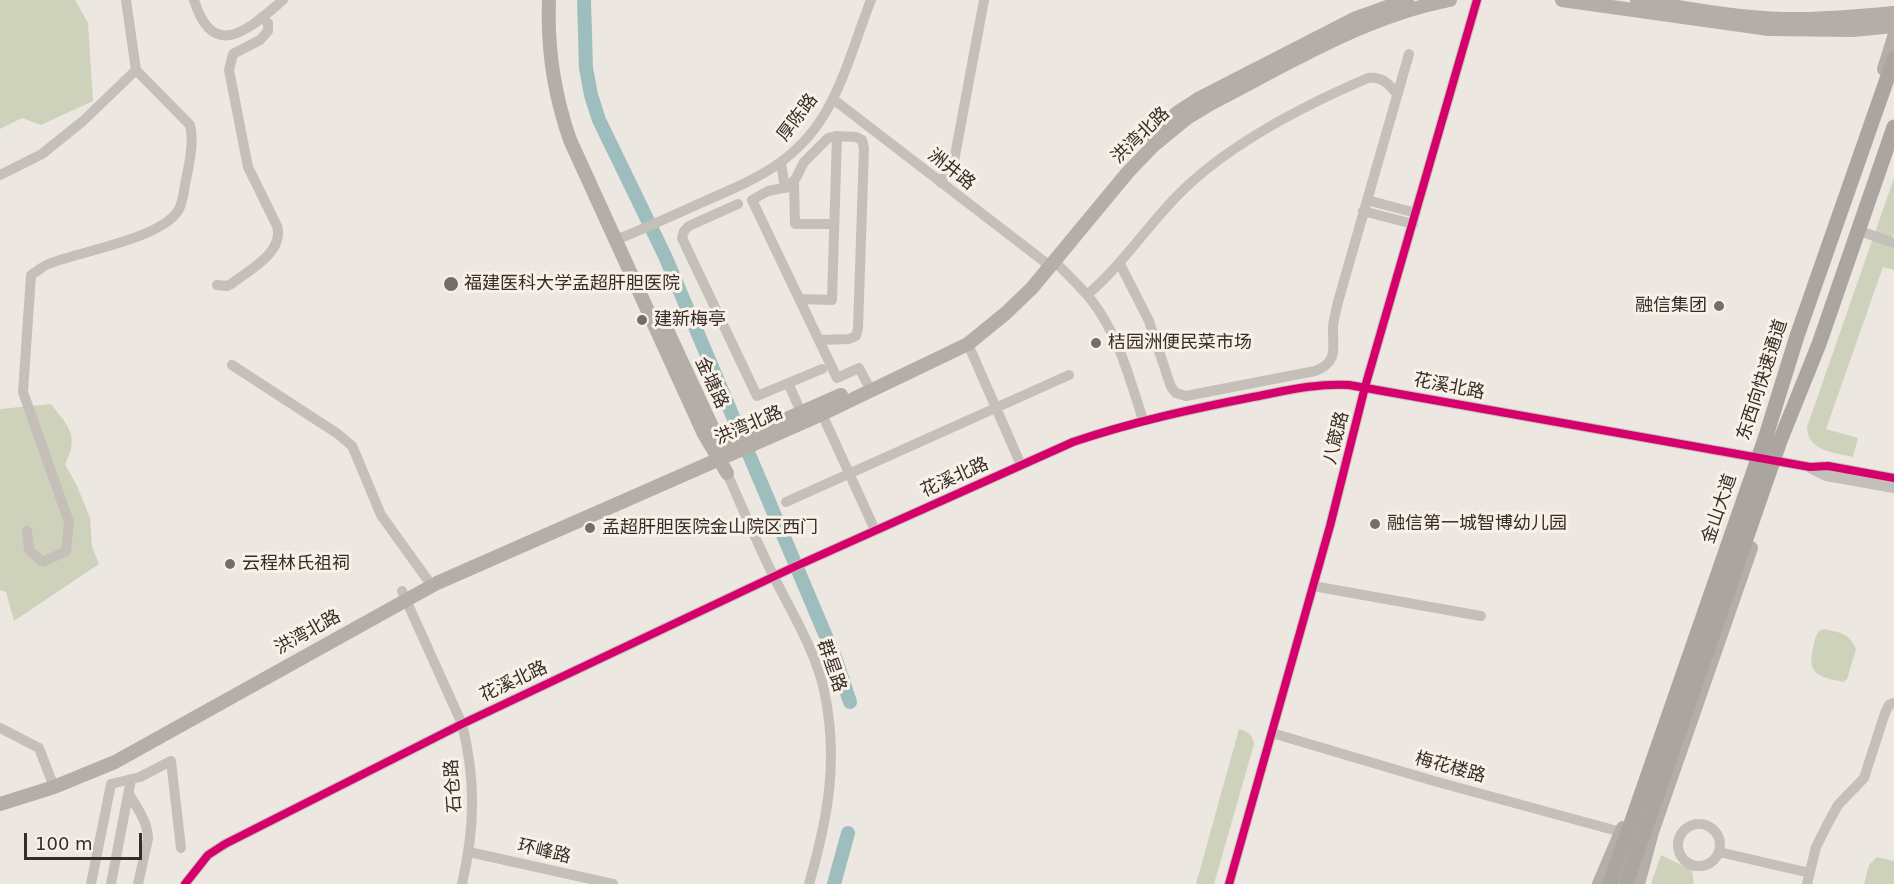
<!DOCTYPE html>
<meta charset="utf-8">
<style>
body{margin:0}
#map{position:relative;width:1894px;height:884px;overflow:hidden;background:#ece7e1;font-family:"DejaVu Sans",sans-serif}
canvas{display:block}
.scale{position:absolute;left:24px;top:833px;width:118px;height:27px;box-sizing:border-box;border:3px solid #362c28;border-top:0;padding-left:8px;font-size:18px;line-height:21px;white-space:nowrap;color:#362c28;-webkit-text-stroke:4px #f9f1e8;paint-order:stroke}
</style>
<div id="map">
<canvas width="1894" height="884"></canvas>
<div class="scale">100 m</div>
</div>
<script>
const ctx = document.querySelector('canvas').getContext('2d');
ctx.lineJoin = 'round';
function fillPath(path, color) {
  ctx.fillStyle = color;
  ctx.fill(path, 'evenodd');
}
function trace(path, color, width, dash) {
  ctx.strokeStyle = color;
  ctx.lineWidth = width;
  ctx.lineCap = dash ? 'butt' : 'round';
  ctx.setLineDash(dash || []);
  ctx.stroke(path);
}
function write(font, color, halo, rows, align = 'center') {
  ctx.font = font + ' "DejaVu Sans","Noto Sans SC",sans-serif';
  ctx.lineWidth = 6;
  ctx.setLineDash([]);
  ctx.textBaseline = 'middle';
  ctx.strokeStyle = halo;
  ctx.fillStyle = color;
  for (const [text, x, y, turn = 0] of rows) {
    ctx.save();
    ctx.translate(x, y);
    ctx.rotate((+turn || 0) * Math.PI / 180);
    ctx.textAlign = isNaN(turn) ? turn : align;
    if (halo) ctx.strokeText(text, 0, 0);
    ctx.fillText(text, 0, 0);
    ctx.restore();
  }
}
fillPath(new Path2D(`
 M0,0h75l13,23 5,78 -52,24 -19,-7 -22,11z
 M1894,178v55l-4,12 4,1v24l-11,-3 -57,162 32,9 -5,19c-18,-4 -46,-6 -46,-30z
 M51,404c17,22 29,32 14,60l12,22 13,32 2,29 7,17 -85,57 -8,-29 -6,-2v-181z
 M1825,629c16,4 24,4 31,20l-9,30 -4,3c-21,-5 -37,-6 -30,-33 1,-6 2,-13 6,-18z
 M1239,729c10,3 13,5 15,15l-40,140h-18z
 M1661,855l31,15 2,14h-43z
 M1877,857l17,4v23h-30l5,-19z`), '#ced2bb');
trace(new Path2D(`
 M584,0l2,68 5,27 8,25 66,136 171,404 14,42
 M834,884l14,-51`), '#9dbebd', 14);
trace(new Path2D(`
 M194,0c20,64 57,27 89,0
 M833,99l217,167
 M781,163l4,25
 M0,175l42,-21 41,-33 53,-51
 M794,181l1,43h39
 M940,182l14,-21 30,-161
 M1367,200l49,13
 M738,204l-49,22 -5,5 -2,7 75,158 65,-27
 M1363,211l50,13
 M1857,230l37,13
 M623,237c27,-11 53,-23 80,-35 50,-22 91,-38 121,-87 21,-35 32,-77 47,-115
 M1054,261c13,13 27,26 38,40 27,35 38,79 51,119
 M1120,264l29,57 22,66 5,6 10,3 129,-25c25,-9 17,-25 18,-45 1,-8 3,-16 5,-24l71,-248
 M217,285l10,1 4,-2c17,-13 54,-32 46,-58l-29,-59 -19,-97 4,-16 27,-14 8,-9v-8l-6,-6
 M1087,295c36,-31 60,-69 93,-102 49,-49 125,-88 188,-115 14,-2 21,6 29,16
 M800,299l32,1 5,-164
 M819,340l30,-1 7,-3 2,-7 6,-181 -2,-8 -6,-3 -20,-1 -8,2 -24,24 -8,16 -8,9 -20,4 -16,9 85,178 22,-10 8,15
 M968,344l53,121
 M232,365l106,69 14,12 4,9 25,60 46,64
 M788,383l13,29
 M822,414l53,116
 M1810,468l16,8 68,12
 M727,473c15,34 30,70 47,104 18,36 41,73 50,113 15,69 4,128 -15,194
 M786,502l283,-127
 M27,531l2,19 14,12 23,-11 3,-29 -46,-130 8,-117c7,-4 13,-10 20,-12 31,-12 108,-24 127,-52 6,-9 6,-25 9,-36 3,-15 7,-35 3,-50l-54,-55 -10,-70
 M1313,586l168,30
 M402,591l60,133c14,56 13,103 0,160
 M0,728l39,20 15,39
 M1272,733l162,48 187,51
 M129,794c8,14 19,28 19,45l-10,45
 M1678 845a21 21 0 1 1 42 0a21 21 0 1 1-42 0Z
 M469,852l144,32
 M1719,852l91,21
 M91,884l20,-100 29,-7 31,-16 10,87
 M111,884l20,-105
 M185,884l23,-29 17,-11 237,-120 332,-157 279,-125c59,-20 119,-33 180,-45 32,-6 63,-14 96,-12l461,82 18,-1 66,12
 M1229,884l101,-358 35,-139 112,-387
 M1807,884l9,-37 11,-22 11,-20 26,-27 21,-65 4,-8 5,-2`), '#c5bfba', 10);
trace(new Path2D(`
 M549,0c-2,48 5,94 21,140l134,294 23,39
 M1562,0l207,29 84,1 41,-4
 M1637,0c48,8 98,18 147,19 37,1 73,-3 110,-6
 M1884,69l10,-32
 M1152,135l26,-23 20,-13 158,-81 51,-18
 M661,317l53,114 4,17
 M730,444l111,-49
 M0,804l54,-17 61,-25 322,-179 385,-169 146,-70 38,-31 26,-25 96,-116 26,-27 33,-27 23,-14c78,-40 153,-87 240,-104
 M1599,884l24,-56
 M1638,884l14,-52 99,-284`), '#b4ada8', 14);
trace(new Path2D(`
 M1766,436l31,-100 97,-277`), '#aba5a0', 15);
trace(new Path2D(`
 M1610,884l156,-448
 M1626,884l154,-443 39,-97 75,-217`), '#aba5a0', 15);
trace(new Path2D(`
 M185,884l23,-29 17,-11 237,-120 332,-157 279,-125c59,-20 119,-33 180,-45 32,-6 63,-14 96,-12l461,82 18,-1 66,12
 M1229,884l101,-358 35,-139 112,-387`), '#d6006c', 8);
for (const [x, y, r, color] of [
 [451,284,8,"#766d69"],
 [1719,306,6,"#766d69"],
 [642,320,6,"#766d69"],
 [1096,343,6,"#766d69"],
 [1375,524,6,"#766d69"],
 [590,528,6,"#766d69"],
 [230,564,6,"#766d69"]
]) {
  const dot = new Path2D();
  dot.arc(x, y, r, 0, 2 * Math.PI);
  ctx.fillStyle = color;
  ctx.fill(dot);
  trace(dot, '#f9f1e8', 2);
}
write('18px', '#362c28', '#f9f1e8', [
 ["厚陈路",798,118,-53],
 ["洪湾北路",1141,136,-44],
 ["洲井路",951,170,38],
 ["东西向快速通道",1763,380,-72],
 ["金塘路",711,383,65],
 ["花溪北路",1449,387,11],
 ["洪湾北路",749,426,-23],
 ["八箴路",1337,438,-76],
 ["花溪北路",955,478,-24],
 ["金山大道",1720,509,-71],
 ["洪湾北路",308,633,-29],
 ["群星路",831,666,71],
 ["花溪北路",514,682,-25],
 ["梅花楼路",1450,768,15],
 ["石仓路",454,786,-94],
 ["环峰路",544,852,13]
]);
write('18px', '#362c28', '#f9f1e8', [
 ["福建医科大学孟超肝胆医院",464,284],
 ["融信集团",1707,306,"right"],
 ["建新梅亭",654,320],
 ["桔园洲便民菜市场",1108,343],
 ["融信第一城智博幼儿园",1387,524],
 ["孟超肝胆医院金山院区西门",602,528],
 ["云程林氏祖祠",242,564]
], 'left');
</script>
